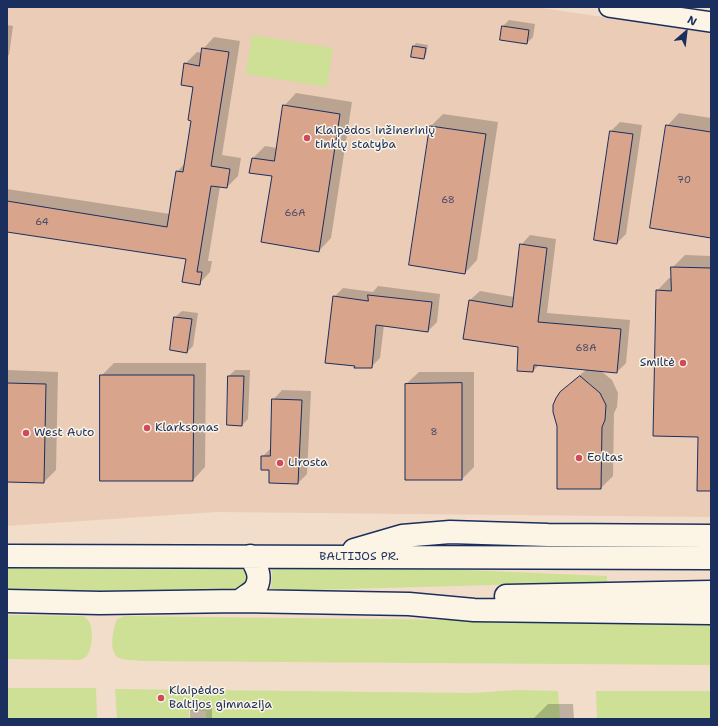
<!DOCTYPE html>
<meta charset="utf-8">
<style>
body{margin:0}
#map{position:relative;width:718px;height:726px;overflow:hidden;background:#f1ddca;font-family:"Shantell Sans",sans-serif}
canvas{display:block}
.frame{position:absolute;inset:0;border:8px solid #1b2f5e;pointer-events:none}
.north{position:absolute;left:666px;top:12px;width:40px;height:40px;-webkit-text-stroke:3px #fcf5e5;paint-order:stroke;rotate:28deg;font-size:11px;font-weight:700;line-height:16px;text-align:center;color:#1b2f5e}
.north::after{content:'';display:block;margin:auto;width:14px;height:18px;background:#1b2f5e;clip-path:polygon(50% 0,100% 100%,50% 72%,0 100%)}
</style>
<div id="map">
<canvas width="718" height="726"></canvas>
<div class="frame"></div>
<div class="north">N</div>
</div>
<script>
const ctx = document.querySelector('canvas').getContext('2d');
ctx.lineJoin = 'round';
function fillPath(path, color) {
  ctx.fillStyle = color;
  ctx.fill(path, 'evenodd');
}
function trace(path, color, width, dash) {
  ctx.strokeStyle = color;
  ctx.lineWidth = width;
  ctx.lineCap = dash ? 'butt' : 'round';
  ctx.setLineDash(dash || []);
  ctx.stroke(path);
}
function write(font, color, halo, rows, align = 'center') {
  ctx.font = font + ' "Shantell Sans",sans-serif';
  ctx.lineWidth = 3;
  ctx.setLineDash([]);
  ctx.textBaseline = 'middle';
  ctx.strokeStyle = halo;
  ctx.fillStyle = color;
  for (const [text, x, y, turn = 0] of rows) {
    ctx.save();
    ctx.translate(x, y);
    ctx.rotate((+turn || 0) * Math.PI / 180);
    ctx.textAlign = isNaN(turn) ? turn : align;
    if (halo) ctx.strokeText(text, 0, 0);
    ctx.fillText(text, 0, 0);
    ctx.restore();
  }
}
fillPath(new Path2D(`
 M7,7h528l176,26v484l-495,-5 -209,14z`), '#eaccb7');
fillPath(new Path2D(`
 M252,35l81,13 -6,39 -81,-13z
 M7,564l233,2 6,5 1,11 -8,9h-232z
 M270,565l123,2 214,9v6l-337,9c2,-9 4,-17 0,-26z
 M7,615l76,1c1,0 4,3 5,4 6,7 5,30 -2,37 -2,1 -4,2 -6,3l-73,-1z
 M125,616l586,7v42l-569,-4c-7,-1 -16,0 -23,-3 -11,-6 -6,-29 -2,-39z
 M7,688h89l1,31h-90z
 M115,689l357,4 46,-3 40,1 2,28h-354v-8h-17v8h-72z
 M596,691h115v28h-114z`), '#cde095');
fillPath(new Path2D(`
 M509,20l26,4 -2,13 -6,6 -24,-17z
 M7,25l6,1 -4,29 -2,1z
 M214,37l26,4 -18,114 19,3 -3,18 -11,11 -7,-1 -12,75h4l-2,11 -11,12 -12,-26 -180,-27v-42l163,25 7,-42 8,-9 7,-43 2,-34 -9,-22 12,-12 5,1 1,-4z
 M416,43l12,2 -2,10 -2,3 -12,-2 2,-10z
 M296,93l56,9 -21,136 -12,13 -46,-76 -20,-17 12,-12 12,2 7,-42z
 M679,113l32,5v119l-44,-111z
 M443,114l55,8 -21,138 -12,13 -34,-147z
 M620,122l22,3 -16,109 -9,9 -6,-112z
 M530,235l26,4 -9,74 83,7 -4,43 -9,9 -16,-1 11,9 6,13 -1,14 -3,6 -1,63 -12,12 -40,-95 13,-13 13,-11 -48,-4 -6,6 -14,-24 -49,-47 10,-9 34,6 7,-52z
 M685,255l26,1v234l-12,-54 -42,-145 12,-13h3v-10z
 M378,286l62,8 -3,28 -9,9 -44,-6 -4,33 -9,9 -37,-70 9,-9 30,4z
 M182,311l16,2 -5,33 -6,6 -16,-2 4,-33z
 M114,363h92l-1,104 -12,13 -91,-105z
 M7,370l51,2 -2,98 -12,12 -37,-1z
 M235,370h15l-2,49 -6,6h-14l1,-49z
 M419,372h55v95l-12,12h-56v-95z
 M282,390l29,1 -4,83 -9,9 -28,-14 -8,-12 9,-9 2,-48z
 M548,704h25l1,15h-41z
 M196,705h16v14h-22v-8z`), '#0003');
const building = new Path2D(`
 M502,26l27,4 -2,14 -27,-4z
 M413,46l13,2 -2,11 -13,-2z
 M202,48l27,4 -18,114 19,3 -3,19 -16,-2 -14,86h5l-2,13 -18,-3 4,-23 -179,-27v-31l160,26 9,-56 7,1 8,-51 -3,-1 5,-33 -12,-2 3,-22 15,3z
 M283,105l57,9 -21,138 -58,-10 11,-66 -23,-3 3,-15 22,3z
 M666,125l45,7v106l-61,-10z
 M430,126l56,8 -21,140 -56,-9z
 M610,131l23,3 -16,110 -23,-4z
 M520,244l27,4 -9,74 83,7 -4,44 -83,-8 -1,7 -16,-1 1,-24 -55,-8 6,-39 43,7z
 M671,267l40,1v223h-14l1,-54 -45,-1 3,-146 15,1z
 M368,295l64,7 -4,30 -52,-7 -4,43h-18l1,-2 -30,-3 8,-67 35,5z
 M174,317l18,2 -5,34 -17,-3z
 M100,375h94l-1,106h-93z
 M228,376h16l-2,50 -15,-1z
 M580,376l20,17 6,12 -1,15 -3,7 -1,62h-44v-63l-4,-14v-7l3,-7 4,-6z
 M7,383l39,1 -2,99 -37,-1z
 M462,383v97h-57v-96z
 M272,399l30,1 -4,84 -29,-1v-13h-8v-14h9z`);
fillPath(building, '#d8a48c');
trace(building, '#1b2f5e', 1);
const minor = new Path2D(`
 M609,7l102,15`);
const highway = new Path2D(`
 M354,550l48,-14 48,-4 98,3 163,1
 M7,556l704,2
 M506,596l205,-4
 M7,601l93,2 140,-2 169,3 65,6 237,3
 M240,601c4,-4 12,-8 15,-12 8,-12 1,-23 -5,-33`);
trace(minor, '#1b2f5e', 22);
trace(highway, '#1b2f5e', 25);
trace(minor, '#fcf5e5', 19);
trace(highway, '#fcf5e5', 22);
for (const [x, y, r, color] of [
 [307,138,4,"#d1495b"],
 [683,363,4,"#d1495b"],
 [147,428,4,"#d1495b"],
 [26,433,4,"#d1495b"],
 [579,458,4,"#d1495b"],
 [280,463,4,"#d1495b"],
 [161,698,4,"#d1495b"]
]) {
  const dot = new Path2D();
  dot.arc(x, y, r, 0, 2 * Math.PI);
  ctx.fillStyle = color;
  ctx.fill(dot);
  trace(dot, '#fcf5e5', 1.5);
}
write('10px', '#4a4c6a', null, [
 ["70",684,180],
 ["68",448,200],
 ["66A",295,213],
 ["64",42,222],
 ["68A",586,348],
 ["8",434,432]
]);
write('12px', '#1b2f5e', '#fcf5e5', [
 ["Klaipėdos inžinerinių",315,131],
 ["tinklų statyba",315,145],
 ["Smiltė",675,363,"right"],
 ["Klarksonas",155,428],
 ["West Auto",34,433],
 ["Eoltas",587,458],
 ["Lirosta",288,463],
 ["Klaipėdos",169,691],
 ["Baltijos gimnazija",169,705]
], 'left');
write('12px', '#1b2f5e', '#fcf5e5', [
 ["BALTIJOS PR.",359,557]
]);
</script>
